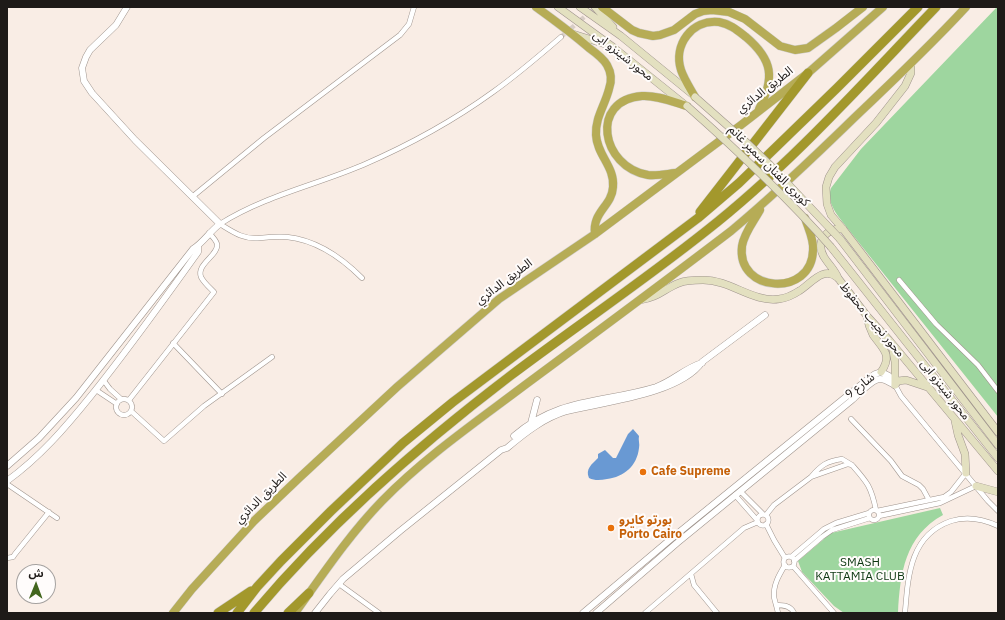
<!DOCTYPE html>
<meta charset="utf-8">
<style>
body{margin:0}
#map{position:relative;width:1005px;height:620px;overflow:hidden;background:#f9ede5;font-family:"IBM Plex Sans","Noto Sans Arabic",sans-serif}
canvas{display:block}
.frame{position:absolute;inset:0;border:8px solid #1e1a18;pointer-events:none}
.north{position:absolute;left:16px;top:564px;width:40px;height:40px;box-sizing:border-box;background:#fffcfb;border:1px solid #a5a2a0;border-radius:50%;rotate:1deg;font-size:11px;font-weight:700;line-height:16px;text-align:center;color:#1e1a18}
.north::after{content:'';display:block;margin:auto;width:14px;height:18px;background:#43661e;clip-path:polygon(50% 0,100% 100%,50% 72%,0 100%)}
</style>
<div id="map">
<canvas width="1005" height="620"></canvas>
<div class="frame"></div>
<div class="north">ش</div>
</div>
<script>
const ctx = document.querySelector('canvas').getContext('2d');
ctx.lineJoin = 'round';
function fillPath(path, color) {
  ctx.fillStyle = color;
  ctx.fill(path, 'evenodd');
}
function trace(path, color, width, dash) {
  ctx.strokeStyle = color;
  ctx.lineWidth = width;
  ctx.lineCap = dash ? 'butt' : 'round';
  ctx.setLineDash(dash || []);
  ctx.stroke(path);
}
function write(font, color, halo, rows, align = 'center') {
  ctx.font = font + ' "IBM Plex Sans","Noto Sans Arabic",sans-serif';
  ctx.lineWidth = 4;
  ctx.setLineDash([]);
  ctx.textBaseline = 'middle';
  ctx.strokeStyle = halo;
  ctx.fillStyle = color;
  for (const [text, x, y, turn = 0] of rows) {
    ctx.save();
    ctx.translate(x, y);
    ctx.rotate((+turn || 0) * Math.PI / 180);
    ctx.textAlign = isNaN(turn) ? turn : align;
    if (halo) ctx.strokeText(text, 0, 0);
    ctx.fillText(text, 0, 0);
    ctx.restore();
  }
}
fillPath(new Path2D(`
 M997,7h1v410l-146,-183c-10,-14 -27,-29 -21,-46l30,-39z
 M940,508l3,7c-38,21 -43,58 -45,98h-54l-10,-7 -32,-34 -4,-11 33,-28z`), '#9ed69f');
fillPath(new Path2D(`
 M633,429l6,7c-1,4 1,8 0,12 -2,18 -15,29 -32,31 -6,1 -12,2 -18,-1 -4,-9 3,-14 9,-20v-4l7,-4 8,8h3l12,-24z`), '#6999d3');
trace(new Path2D(`
 M561,37l35,-30`), '#d8cdc6', 4.5, [4.5, 2]);
const minor = new Path2D(`
 M192,197l72,-59 136,-103 9,-11 5,-17
 M362,278c-20,-20 -46,-38 -75,-41 -9,-1 -18,0 -27,1 -16,2 -27,-6 -40,-14 44,-28 96,-39 143,-59 46,-20 90,-44 130,-73 24,-17 46,-36 68,-55
 M899,280l37,44 42,41 20,26
 M173,343l49,51
 M104,381l6,8 11,10
 M895,385l6,11 87,105 10,10
 M96,390l21,14
 M116 407a8 8 0 1 1 16 0a8 8 0 1 1-16 0Z
 M129,400l85,-108c-4,-4 -10,-9 -13,-15 -5,-13 18,-22 16,-33 -1,-4 -5,-8 -8,-11
 M131,411l33,30 40,-35 68,-49
 M851,419l40,42 11,15 17,9 4,4 6,11
 M811,477c10,-12 16,-16 31,-18l10,6
 M7,484l50,34
 M740,491l23,23
 M735,495l22,25
 M869 515a5 5 0 1 1 10 0a5 5 0 1 1-10 0Z
 M877,511l67,-14 7,-5 15,-19
 M757.5 520a5.5 5.5 0 1 1 11 0a5.5 5.5 0 1 1-11 0Z
 M766,515l8,-10 37,-28 37,-13 4,1c15,17 19,21 24,45
 M879,516l61,-13 36,-17
 M766,524l8,16 11,18
 M783.5 562a5.5 5.5 0 1 1 11 0a5.5 5.5 0 1 1-11 0Z
 M791,557l33,-28 12,-6 33,-10
 M7,558l6,-1 2,-3 34,-42
 M794,561l28,-24 10,-7 38,-12
 M793,566l41,47
 M691,574l3,11 23,28
 M339,584l40,29
 M776,605c8,0 15,1 18,8
 M645,613l99,-85 14,-6
 M778,613c-1,-6 -3,-11 -4,-16 -1,-12 5,-22 11,-32
 M905,613c3,-37 5,-78 46,-92 16,-5 32,-2 47,5`);
const tertiary = new Path2D(`
 M531,423l6,-23
 M514,436c45,-39 90,-33 142,-49 17,-6 29,-19 46,-24
 M7,466l32,-28 37,-40 117,-149c11,-7 17,-18 27,-25l-85,-84 -43,-47 -8,-12 -2,-13 4,-11 4,-7 26,-25 11,-18
 M7,481c33,-24 58,-53 83,-84 38,-47 73,-96 108,-145v-5
 M315,613l15,-19 13,-15 57,-48 101,-81 6,-2c19,-16 37,-30 60,-37 37,-9 113,-17 135,-49l63,-47
 M583,613l89,-75 196,-159 7,-5 6,-2 8,4 6,9
 M596,613l81,-70 175,-143c6,-5 20,-21 28,-21 5,0 10,4 15,6`);
const secondary = new Path2D(`
 M558,7l55,40 71,57
 M580,7l41,29 71,58
 M595,7l18,20
 M573,34l32,10
 M911,64v9l-6,13 -29,37 -41,44 -6,10 -3,10 1,17 4,11 12,14 155,203
 M840,239l158,206
 M831,247l167,211
 M838,278c-3,-8 -9,-13 -14,-21 -9,-16 2,-29 19,-28
 M640,300c17,-2 24,-11 39,-17 7,-3 16,-3 24,-3 28,0 50,23 76,19 7,-1 14,-4 20,-8 12,-7 24,-26 39,-13l29,38 22,24 109,131
 M867,317c1,6 3,12 6,18 10,14 20,20 8,37
 M892,345l3,17v23
 M895,385l3,-4 8,-1 21,7
 M955,421l3,14 7,19 1,19
 M976,486l22,6`);
const trunk = new Path2D(`
 M536,7c18,13 36,26 53,41 7,5 14,10 18,17 4,7 5,16 2,24 -4,16 -14,29 -13,46 1,20 19,32 17,52 -1,19 -21,25 -18,47
 M602,7l30,23 7,3 14,3 7,-1 14,-5 21,-16 8,-3 9,-1 17,2 16,7 35,27 15,4 13,-2 28,-20 27,-21
 M695,97c-5,-9 -11,-18 -14,-27 -8,-25 11,-51 38,-48 11,2 18,8 27,15 27,23 29,41 13,72
 M675,173c-9,1 -18,3 -27,2 -47,-8 -59,-75 -6,-79 15,-1 31,6 45,10
 M760,210c-6,11 -16,23 -18,36 -6,47 70,52 71,4 1,-11 -5,-22 -8,-32
 M173,613l19,-24 62,-68 44,-42 99,-92 102,-88 96,-65 146,-109 67,-52 75,-66
 M295,613c28,-39 54,-78 87,-112 43,-44 94,-79 143,-116 69,-51 138,-102 206,-154 43,-36 83,-74 123,-113 38,-36 76,-72 112,-111`);
const motorway = new Path2D(`
 M700,212l108,-139
 M218,613l33,-22
 M237,613l20,-26 24,-26 50,-50 72,-68 50,-41 245,-184 41,-35 98,-95 81,-81
 M254,613c76,-90 163,-166 256,-237 65,-49 132,-94 196,-145 84,-66 156,-147 230,-224
 M288,613l21,-20`);
trace(minor, '#9f948d', 5.5);
trace(tertiary, '#9f948d', 7);
trace(secondary, '#9f948d', 8);
trace(trunk, '#cecdcc', 9);
trace(motorway, '#cecdcc', 10);
trace(minor, '#fff', 4.5);
trace(tertiary, '#fff', 6);
trace(secondary, '#e3e0c0', 7);
trace(trunk, '#b6ac56', 8);
trace(motorway, '#a3982c', 9);
const secondaryBridge = new Path2D(`
 M695,97l51,45 24,23 70,74
 M687,106c51,45 99,90 144,141`);
trace(secondaryBridge, '#9f948d', 8, []);
trace(secondaryBridge, '#e3e0c0', 7);
for (const [x, y, r, color] of [
 [643,472,4,"#e8710a"],
 [611,528,4,"#e8710a"]
]) {
  const dot = new Path2D();
  dot.arc(x, y, r, 0, 2 * Math.PI);
  ctx.fillStyle = color;
  ctx.fill(dot);
  trace(dot, '#fffcfb', 1.5);
}
write('12px', '#1e1a18', '#fffcfb', [
 ["محور شينزو ابى",623,56,38],
 ["الطريق الدائري",765,90,-38],
 ["كوبرى الفنان سمير غانم",769,166,45],
 ["الطريق الدائري",504,282,-37],
 ["محور نجيب محفوظ",872,320,50],
 ["شارع 9",860,386,-38],
 ["محور شينزو ابى",945,390,52],
 ["الطريق الدائري",261,498,-45]
]);
write('bold 12px', '#c56008', '#fffcfb', [
 ["Cafe Supreme",651,472],
 ["بورتو كايرو",619,521],
 ["Porto Cairo",619,535]
], 'left');
write('12px', '#0d3711', '#fffcfb', [
 ["SMASH",860,563],
 ["KATTAMIA CLUB",860,577]
]);
</script>
